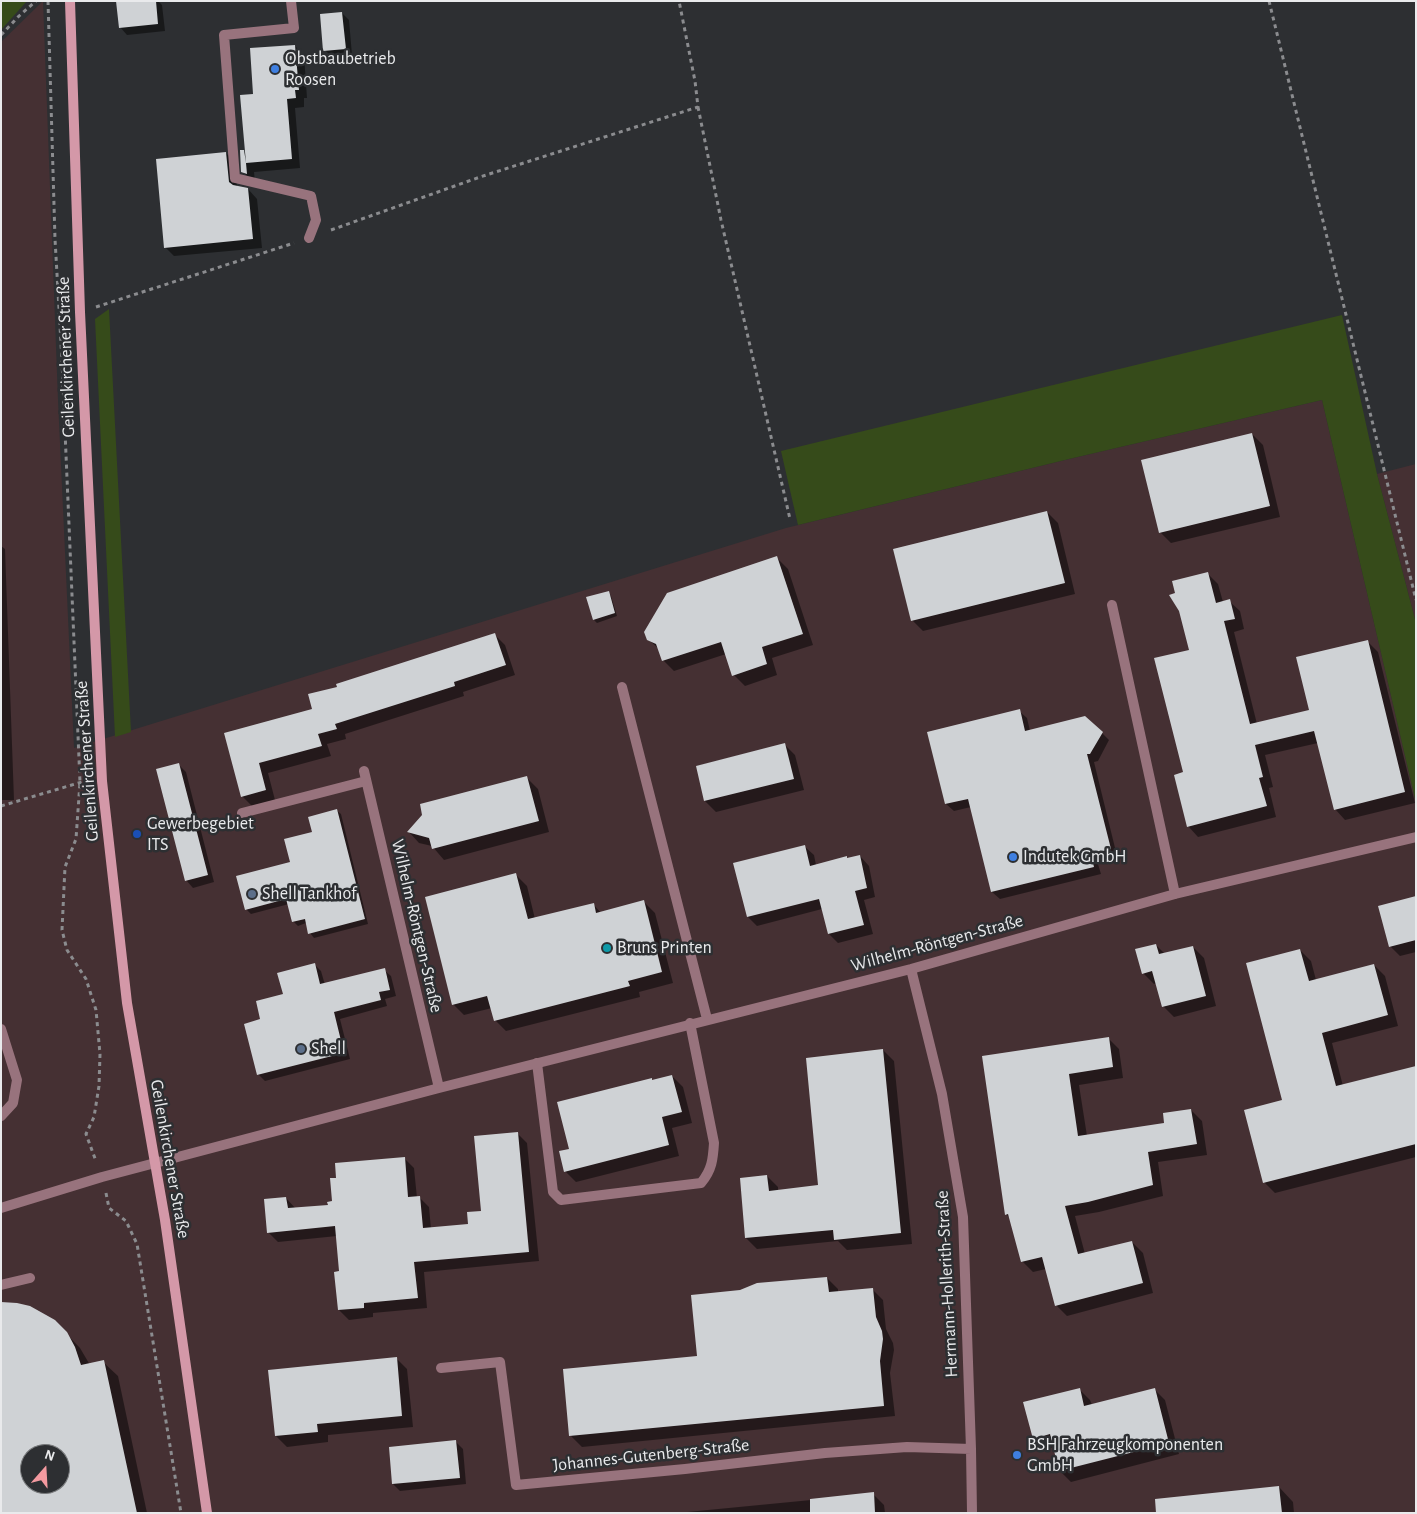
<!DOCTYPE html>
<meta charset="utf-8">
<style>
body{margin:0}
#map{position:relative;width:1417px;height:1514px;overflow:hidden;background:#2d2f32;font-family:"Alegreya Sans",sans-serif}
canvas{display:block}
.frame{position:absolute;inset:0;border:2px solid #e9eaec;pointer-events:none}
.north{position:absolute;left:20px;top:1444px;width:50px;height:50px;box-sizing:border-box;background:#2d2f32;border:1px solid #787a7c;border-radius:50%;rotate:19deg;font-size:14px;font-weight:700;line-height:20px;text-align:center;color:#e9eaec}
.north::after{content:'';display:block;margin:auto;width:18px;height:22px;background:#f49aa0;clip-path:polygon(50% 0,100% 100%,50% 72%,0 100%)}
</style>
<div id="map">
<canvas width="1417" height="1514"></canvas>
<div class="frame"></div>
<div class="north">N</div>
</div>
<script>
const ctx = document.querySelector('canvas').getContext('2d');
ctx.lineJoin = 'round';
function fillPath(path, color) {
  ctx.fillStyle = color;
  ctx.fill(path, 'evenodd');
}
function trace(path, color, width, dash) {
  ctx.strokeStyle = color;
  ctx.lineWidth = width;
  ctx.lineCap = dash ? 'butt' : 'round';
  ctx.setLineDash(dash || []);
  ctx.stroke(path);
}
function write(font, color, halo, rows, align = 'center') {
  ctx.font = font + ' "Alegreya Sans",sans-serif';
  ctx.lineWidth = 5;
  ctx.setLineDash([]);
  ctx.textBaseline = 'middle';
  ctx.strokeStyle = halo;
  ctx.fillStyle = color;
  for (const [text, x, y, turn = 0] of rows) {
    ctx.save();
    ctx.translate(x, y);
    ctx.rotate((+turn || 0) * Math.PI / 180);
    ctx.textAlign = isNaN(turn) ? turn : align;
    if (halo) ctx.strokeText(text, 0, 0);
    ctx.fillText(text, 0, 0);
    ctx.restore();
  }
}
fillPath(new Path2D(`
 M43,1l15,399 16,348 712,-220 283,-69 253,-59 94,403v710h-1415v-1471zM30,1454h30v30h-30z
 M1416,464v159l-39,-149z`), '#453033');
fillPath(new Path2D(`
 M1,1h26l-26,29z
 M109,309l22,423 -16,5 -20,-418z
 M1342,315l35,159 39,149v180l-94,-403 -253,59 -271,66 -17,-74z`), '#364b1a');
fillPath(new Path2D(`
 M117,1h41l4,4 3,26 -38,4 -7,-8z
 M342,13l7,7 3,35 -20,2 -7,-7z
 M295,46l9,9 3,43h-3v9l-9,1 5,60 -46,4 1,10 -3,-1 -9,-9 1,-21 2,3 9,-59z
 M226,153l9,9 2,25 11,2 9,10 5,49 -88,8 -9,-9z
 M1252,434l11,11 17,72 -109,26 -11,-11z
 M1047,512l11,11 17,71 -152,37 -11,-11z
 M1,546l4,3 9,251h-13z
 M777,558l11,11 25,76 -41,13 5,17 -32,11 -11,-11 -8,-21 -52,17 -11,-11 -3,-10 -12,-11z
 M1208,574l10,10 5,18 6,-1 11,10 4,18 -10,3 23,92 53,-13 57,-70 11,11 37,151 -70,17 -10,-11 -17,-66 -53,12 8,32 -4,1 7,29 -78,20 -10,-11 -3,-53 5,-122z
 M608,592l3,4 6,20 -20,7 -3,-3 -6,-22z
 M495,635l10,10 10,30 -52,17 1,4 -119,38 1,5 -19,5 4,12 -63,17 7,27 -23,6 -10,-10 -17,-62 88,-24 26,-23z
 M1019,711l8,7 3,13 72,2 7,7 -11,21 -4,1 23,94 -20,5 4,13 -101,25 -8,-7 -21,-85 -17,4 -8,-7 -17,-71z
 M784,744l11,11 9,35 -88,22 -11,-11 -8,-35z
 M179,765l7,7 28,110 -21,6 -7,-8z
 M527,778l11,11 11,43 -105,28 -12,-14 -13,-3 -10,-11z
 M336,810l5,4 27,110 -54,14 -4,-5 -4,-10 -8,3 -5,-5 -4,-17 -38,10 -5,-5 46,-47z
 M804,846l10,9 2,10 44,-9 9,10 6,31 -11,3 9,34 -35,9 -9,-9 -7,-25 -65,17 -9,-9z
 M516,875l11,11 8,33 58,-15 8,9 43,-11 11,11 18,70 -34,9 1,5 -134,34 -11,-11 -3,-12 -28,7 -11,-11z
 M1416,898v54l-16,4 -10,-10z
 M1156,945l9,9 28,-7 11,11 12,48 -42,11 -11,-11 -6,-23 -3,1 -11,-11z
 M1300,950l11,11 5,19 58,-15 11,11 13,50 -66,17 11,43 73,-19v90l-141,36 -11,-11 19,-81z
 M314,964l7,7 4,14 59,-15 7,6 5,20 -11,3 2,7 -47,13 10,40 -85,22 -7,-7 4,-54z
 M1108,1038l11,11 4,29 -44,7 8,51 79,-12 25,-14 11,11 5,34 -49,7 5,34 -64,16 -24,4 10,38 47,-12 11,11 10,40 -86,23 -11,-11 -10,-36 -13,3 -11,-11 -11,-42 -5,-5 -23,-157z
 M883,1050l11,11 18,183 -65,6 -9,-9 -81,8 -11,-11 21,-62 11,11v4l42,-4z
 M672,1076l11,11 9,36 -20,5 7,28 -103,26 -11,-11 5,-21 81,-71 3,2z
 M517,1133l10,10 12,118 -115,11 3,36 -54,5v4l-24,3 -10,-10 2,-38 -4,-36 -59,6 -10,-10 18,-34 10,11 33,-3 75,-48 10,10 3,30 2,-1 10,10 2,22 39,-3 13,-14z
 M827,1278l11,11v3l34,-3 11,11 3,29 7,14 1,7 -4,23 5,43 -313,31 -11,-11 127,-79 42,-66z
 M54,1321l26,27 10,17 13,-3 15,14 29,137h-146zM30,1454h30v30h-30z
 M396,1358l11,11 6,58 -85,8v7l-41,5 -11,-11z
 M1079,1389l11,11 2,5 62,-16 11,11 14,54 -108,28 -11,-11 -6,-24 -9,2 -11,-11z
 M456,1442l7,7 3,35 -66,7 -7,-7z
 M1279,1487l14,15 1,11h-123z
 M873,1494l11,11 1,8h-208z`), '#0007');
fillPath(new Path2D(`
 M116,1h40l2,23 -39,4z
 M342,12l4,37 -23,2 -3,-37z
 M295,45l4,45h-4l1,8 -9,1 5,60 -46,4 1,11 -6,-2 -1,-22h4l2,13 -6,-68 13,-1 -3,-46z
 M226,152l3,30 4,3 15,3 5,51 -89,9 -8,-89z
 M1252,433l18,73 -111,27 -18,-73z
 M1047,511l18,72 -154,38 -18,-72z
 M777,556l26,78 -41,13 5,17 -35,12 -11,-34 -59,19 -6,-17 -9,-4 -3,-8 23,-39z
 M1208,572l8,31 14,-4 5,20 -11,2 26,103 59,-14 -13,-53 72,-17 37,152 -71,18 -20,-79 -59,14 8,32 -4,1 8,28 -80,21 -13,-52 9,-3 -29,-114 35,-8 -10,-39 -10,-16 6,-2 -3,-12z
 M609,591l6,22 -22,7 -7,-23z
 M495,633l11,32 -52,17 1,4 -120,38 2,5 -19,5 4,12 -63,17 7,27 -25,7 -17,-64 88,-24 -4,-15 29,-7 -1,-3z
 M1020,709l5,22 60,-15 18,16 -13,22h-3l24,95 -20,5 3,13 -103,25 -23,-93 -23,5 -18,-72z
 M785,743l9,36 -90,22 -8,-35z
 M179,763l29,112 -23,6 -29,-112z
 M527,776l12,45 -107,28 -3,-11 -22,-6 15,-17 -2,-11z
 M337,809l28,110 -57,15 -3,-15 -13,3 -6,-23 -41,11 -9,-34 54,-14 -6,-23 28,-7 -4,-15z
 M805,845l5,21 37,-10v2l13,-3 7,33 -12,3 9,34 -36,9 -9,-35 -72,18 -14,-54z
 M516,873l12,46 66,-16 2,10 48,-13 18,72 -34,9 2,5 -136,35 -7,-25 -35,9 -27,-108z
 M1416,896v44l-27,7 -11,-41z
 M1156,944l3,10 34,-8 13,50 -44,11 -10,-36 -10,3 -7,-25z
 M1300,949l9,32 65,-17 14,51 -66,18 14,53 80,-20v78l-153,39 -19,-73 38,-10 -36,-137z
 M315,963l5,21 65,-16 5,22 -11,2 2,8 -47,12 10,41 -87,22 -13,-51 16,-5 -4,-18 27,-7 -6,-21z
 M1109,1037l4,30 -44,7 9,62 86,-13 -1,-10 28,-4 6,35 -49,8 5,33 -65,17 -23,4 13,48 54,-13 11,42 -88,23 -13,-49 -21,5 -13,-48 -3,1 -23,-159z
 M883,1049l18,184 -67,7 -1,-10 -88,8 -5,-60 27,-3 2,16 49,-6 -12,-127z
 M672,1075l10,37 -20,5 7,28 -105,27 -5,-21 10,-2 -12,-47 95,-24v2z
 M518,1132l11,120 -115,10 4,36 -54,5v5l-26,2 -4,-38 5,-1 -4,-45 -68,7 -3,-34 22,-2 2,11 40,-3 -1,-3 5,-1 -2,-23h6l-1,-15 70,-6 3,40 12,-1 3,32 45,-4 -1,-12 14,-1 -7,-75z
 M827,1277l2,15 44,-4 3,29 6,14 1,8 -3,22 4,45 -315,30 -6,-67 134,-13 -6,-61 49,-5 17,-7z
 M1,1302l16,1 13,3 25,14 12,12 8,15 6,18 23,-5 33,153h-136zM30,1454h30v30h-30z
 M397,1357l5,59 -85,8 1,8 -43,4 -7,-66z
 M1080,1388l4,18 71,-18 14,55 -110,28 -9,-37 -17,5 -10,-37z
 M456,1440l4,38 -68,6 -3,-37z
 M1279,1486l3,27h-126l-1,-14z
 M874,1492l1,21h-65v-14z`), '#cfd2d5');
trace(new Path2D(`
 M48,1l7,238 7,122 18,421 -4,57 -11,28 -3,63 5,20 19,29 10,31 4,44 -1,32 -5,31 -8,17 10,27
 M1269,1l147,599
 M1,35l18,-19 17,-15
 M698,107l23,113 69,299
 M331,230l149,-53 218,-70 -3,-26 -16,-80
 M96,307l198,-64
 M1,806l81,-24
 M106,1193l3,15 17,13 11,23 44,269`), '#8b8c8f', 3, [4, 4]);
trace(new Path2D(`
 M291,1l3,27 -70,7 11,143 76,18 5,24 -7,18
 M242,813l124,-32
 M1,1029l16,51 -4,23 -12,13
 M537,1063l16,129 8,8 140,-17c11,-13 12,-24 13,-40l-24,-120
 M1,1285l29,-7`), '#98737d', 10);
trace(new Path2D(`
 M1112,605l63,289
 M622,687l85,332
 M364,771l75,317
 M911,969l31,125 21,123 8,232 1,64
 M1,1208l101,-31 337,-89 472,-119 264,-75 241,-57
 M441,1368l59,-6 16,123 169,-16 140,-16 82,-6 64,2`), '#98737d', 10);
trace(new Path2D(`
 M70,1l10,311 22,469 25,222 38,217 42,293`), '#d498a8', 10);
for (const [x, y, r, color] of [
 [275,69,5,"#3f7fe0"],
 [137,834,5,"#1a4fb4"],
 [1013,857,5,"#3f7fe0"],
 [252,894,5,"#5c6f8a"],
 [607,948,5,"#0f9aa8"],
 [301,1049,5,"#5c6f8a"],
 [1017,1455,5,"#3f7fe0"]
]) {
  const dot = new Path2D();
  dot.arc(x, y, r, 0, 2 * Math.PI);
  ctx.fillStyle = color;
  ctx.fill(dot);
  trace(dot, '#2d2f32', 2);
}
write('18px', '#e9eaec', '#2d2f32', [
 ["Obstbaubetrieb",285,59],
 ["Roosen",285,80],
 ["Gewerbegebiet",147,824],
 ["ITS",147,845],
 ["Indutek GmbH",1023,857],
 ["Shell Tankhof",262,894],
 ["Bruns Printen",617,948],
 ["Shell",311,1049],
 ["BSH Fahrzeugkomponenten",1027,1445],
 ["GmbH",1027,1466]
], 'left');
write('18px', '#e9eaec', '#2d2f32', [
 ["Geilenkirchener Straße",66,357,-92],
 ["Geilenkirchener Straße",87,761,-94],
 ["Wilhelm-Röntgen-Straße",417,926,77],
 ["Wilhelm-Röntgen-Straße",937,943,-15],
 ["Geilenkirchener Straße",170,1159,80],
 ["Hermann-Hollerith-Straße",947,1284,-93],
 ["Johannes-Gutenberg-Straße",651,1455,-6]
]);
</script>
